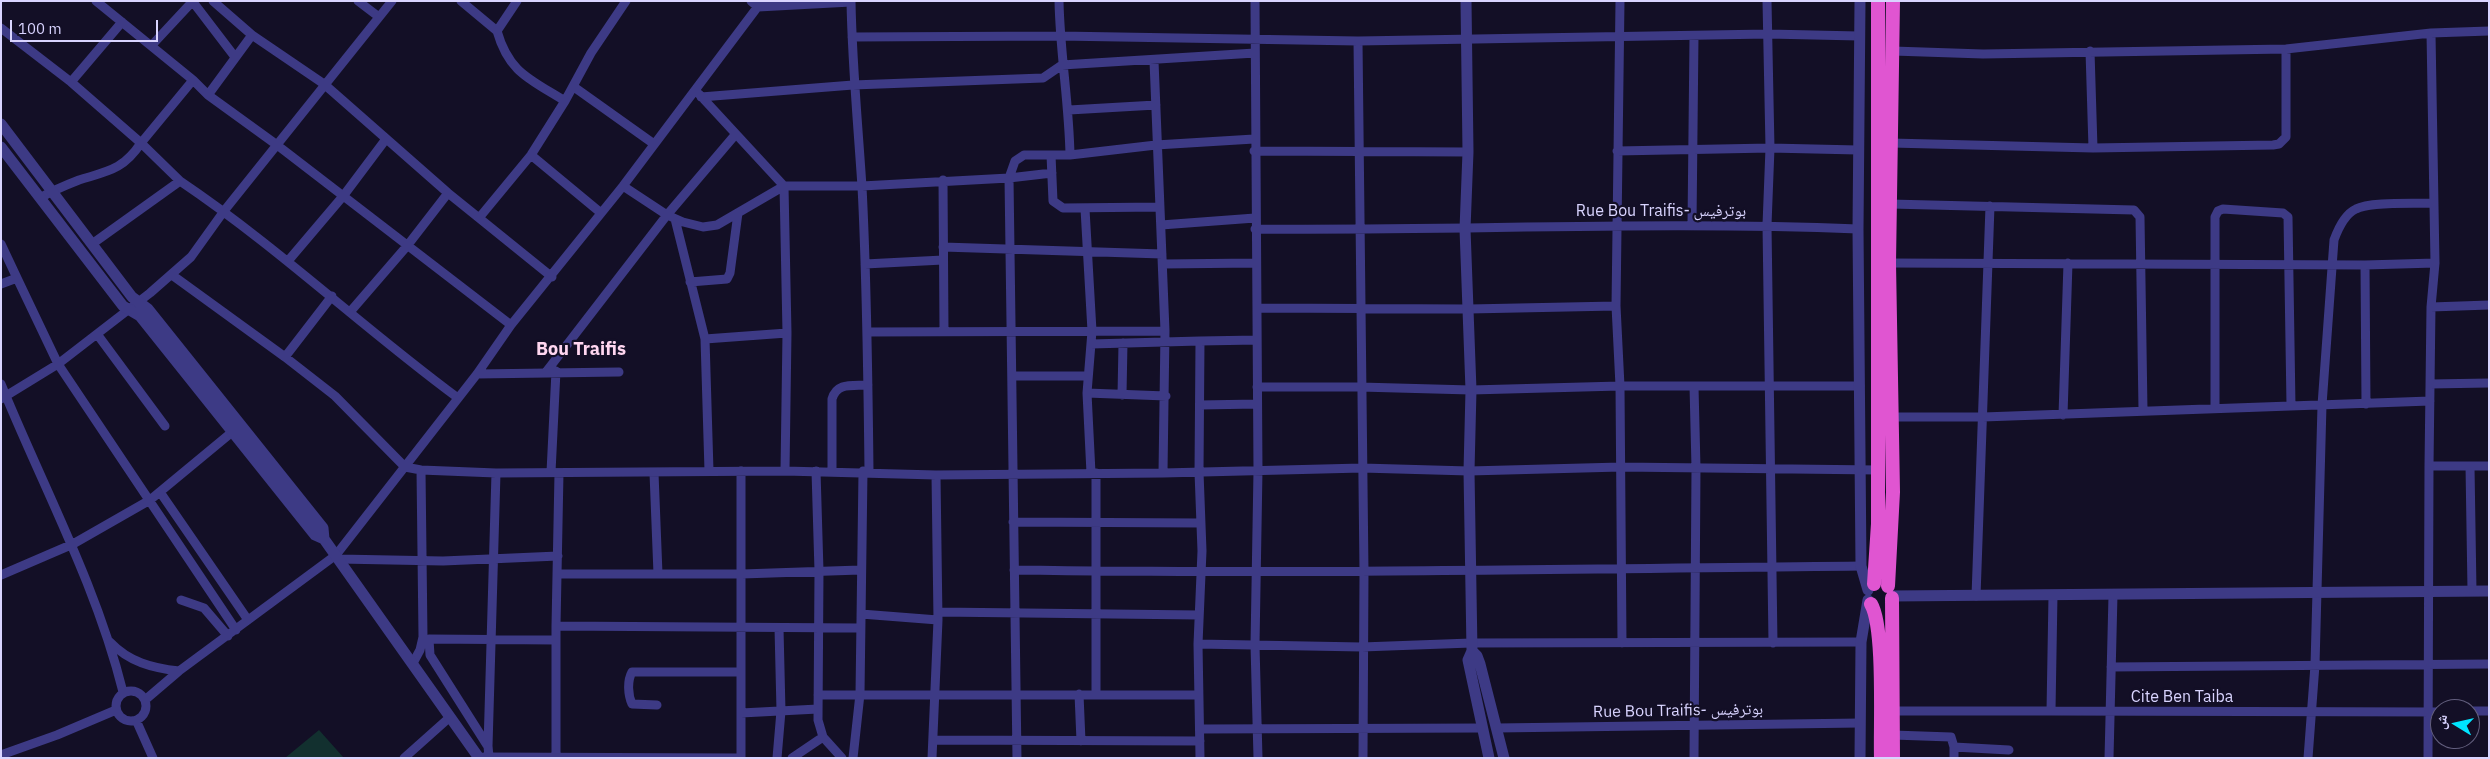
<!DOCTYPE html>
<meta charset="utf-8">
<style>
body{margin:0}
#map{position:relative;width:2490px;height:759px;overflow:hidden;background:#130f26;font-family:"IBM Plex Sans","Noto Naskh Arabic",sans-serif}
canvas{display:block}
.frame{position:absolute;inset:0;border:2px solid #d9d4ff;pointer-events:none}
.north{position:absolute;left:2430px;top:699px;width:50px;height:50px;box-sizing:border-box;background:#130f26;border:1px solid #625e7d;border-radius:50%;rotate:279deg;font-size:14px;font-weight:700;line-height:20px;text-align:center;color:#d9d4ff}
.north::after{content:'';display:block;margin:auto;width:18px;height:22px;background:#00e5ff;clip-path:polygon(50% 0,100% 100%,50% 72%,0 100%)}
.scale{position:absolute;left:10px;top:20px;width:148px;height:22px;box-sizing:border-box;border:2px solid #d9d4ff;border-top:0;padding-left:6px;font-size:15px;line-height:18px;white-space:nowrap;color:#d9d4ff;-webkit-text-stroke:4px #130f26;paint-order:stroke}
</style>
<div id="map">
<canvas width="2490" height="759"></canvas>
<div class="frame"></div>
<div class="north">ش</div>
<div class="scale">100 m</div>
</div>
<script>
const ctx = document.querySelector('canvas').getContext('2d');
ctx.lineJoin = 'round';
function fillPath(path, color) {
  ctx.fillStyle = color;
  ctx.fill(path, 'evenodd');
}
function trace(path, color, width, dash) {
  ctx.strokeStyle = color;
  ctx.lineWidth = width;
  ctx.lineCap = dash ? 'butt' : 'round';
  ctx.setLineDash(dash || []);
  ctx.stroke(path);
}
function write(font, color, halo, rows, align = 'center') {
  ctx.font = font + ' "IBM Plex Sans","Noto Naskh Arabic",sans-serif';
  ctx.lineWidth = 4.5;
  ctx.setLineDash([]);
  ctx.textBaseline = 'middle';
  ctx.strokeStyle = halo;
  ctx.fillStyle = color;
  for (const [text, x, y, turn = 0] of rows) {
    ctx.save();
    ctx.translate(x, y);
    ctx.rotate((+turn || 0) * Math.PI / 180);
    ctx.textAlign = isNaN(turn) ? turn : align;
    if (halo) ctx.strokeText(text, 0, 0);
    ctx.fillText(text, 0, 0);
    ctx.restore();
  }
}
fillPath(new Path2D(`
 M319,730l25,28h-59z`), '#12302f');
trace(new Path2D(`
 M96,1l97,79
 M213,1l39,34
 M358,1l21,16
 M461,1l36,30
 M517,1l-20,30c12,42 33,48 68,70l26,-48 35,-52
 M751,1l7,6 93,-5
 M851,1c1,62 7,124 11,186 5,95 6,190 7,284
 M1059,1c1,52 10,102 11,154
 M1255,1l3,469 -3,175 3,113
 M1620,1l-4,305 4,80 2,257
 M1767,1l3,147 -3,77 6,418
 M193,2l42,55
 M1,28l70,54 70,61c-18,27 -33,28 -62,37 -13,5 -27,11 -39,18
 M852,37l208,-1 298,5 410,-7 91,2
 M1358,41l6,531 -1,186
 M152,45l41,-44
 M1893,51l90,3 303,-5 145,-16 58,-2
 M2090,51l3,97
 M1154,61l11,270 -2,142
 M71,82l51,-60
 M574,87l80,57
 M699,94l85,92
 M208,95l44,-60 72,49 124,109 31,25
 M701,97l152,-12 190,-7 19,-13 193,-12
 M1069,110l87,-5
 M1891,143l202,5 180,-3 6,-1 7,-7v-88
 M1254,151l214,1
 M1617,151l153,-3 88,2
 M531,155l70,58
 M1051,155l2,46 10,7 97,-1
 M943,180l1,151
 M180,181l-39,-38 52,-63 15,15 69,50 234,180
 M623,186l44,29 16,7 20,5 14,-2 67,-39h78l147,-8 43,-5
 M784,186l3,147 -2,138
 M1890,204l244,6 6,7 3,193
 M1085,209l7,122 -5,62 79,3
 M675,219l30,120 4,132
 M1161,225l94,-7
 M1692,225l2,-189
 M1255,229c201,2 402,-8 603,0
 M1,244l16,34
 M92,244l88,-63c98,66 183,147 278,217
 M943,247l219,7
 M288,261l56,-66 42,-56
 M1889,263l476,2 70,-2
 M865,264l78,-4
 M1163,264l92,-1
 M2365,265l1,139
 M172,275l113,82 47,-61
 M552,277l-73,-59 52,-63 34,-54
 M690,282l37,-3 3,-6 8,-60
 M1,284l16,-6 41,86 178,266
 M2431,307l58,-2
 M1257,308l212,1 147,-3
 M350,312l57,-66 41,-53
 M868,332l297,-1
 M97,334l68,92
 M705,339l82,-6
 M1200,341l57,-1
 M1091,344l109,-3 -1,131 3,79 -4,93 2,114
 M285,357l50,39 70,71 16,3 75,3 289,-2 151,4 227,-2 199,-5 107,3 152,-4 257,3
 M546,372l121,-157 68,-80
 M477,374l142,-2
 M1012,376h75
 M1,384c42,103 95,200 122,308
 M2430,384l59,-1
 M1257,387h103l111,3 149,-4h240
 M1087,393l4,80
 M1122,395l1,-52
 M1,399l57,-35 92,-71 41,-36 33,-46 168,-210
 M1200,405l57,-1
 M2215,408v-191l3,-6 5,-2 60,4 5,4 3,189
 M2063,415l5,-152
 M1892,417h91l447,-16
 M2429,466h60
 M2470,466l2,125
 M741,471v287
 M816,471l3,100 -1,149 5,17 19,21
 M832,471v-72c5,-17 20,-13 36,-14
 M551,472l5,-101
 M654,473l4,101
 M1096,473v221
 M160,492l88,128
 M1013,522l188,1
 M339,559l104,2 115,-5
 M1014,570c282,4 564,-1 847,-4
 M558,574h184l118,-4
 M1,575l72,-31 77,-44 87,-72
 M2053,595l-2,116 389,1
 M1976,596l14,-390
 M181,600l23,8 24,28
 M938,612l261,3
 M861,614l77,6
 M556,626l304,2
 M110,642c19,20 42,26 69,29
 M1198,644l164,3 109,-4 390,-1
 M413,663l7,-13 3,-13 -2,-167
 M2111,667l378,-3
 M116 706a15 15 0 1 1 30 0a15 15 0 1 1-30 0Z
 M1079,694l2,47
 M818,695h380
 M145,700l34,-29 157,-116 141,-181 34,-49 112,-139 139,-185
 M657,705l-25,-1c-4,-9 -5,-23 0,-32h109
 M1892,711h159
 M2470,711h19
 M741,713l77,-4
 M136,720l17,38
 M1497,728l363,-5
 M1201,729l281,-1
 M1893,735l58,2 3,10v11
 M933,740l267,1
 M487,745l-57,-90 -1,-16 127,1
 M1954,747l55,3
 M1,755l56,-20 59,-25
 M484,757l257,1
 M489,757l-1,-11 8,-273
 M404,758l46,-41
 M556,758v-132l3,-153
 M777,758l4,-47 -2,-83
 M792,758l31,-21
 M853,758l7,-64 3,-223
 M932,758l6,-138 -2,-145
 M1017,758l-8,-580 6,-17 9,-6h46l86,-10 98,-6
 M1694,758l2,-290 -2,-82
 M2109,758l4,-163
 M2308,758l7,-93 7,-260 12,-165c4,-11 11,-26 22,-31 14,-8 61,-5 78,-6
 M2428,758l1,-292 2,-159 4,-44 -4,-230`), '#3d3a85', 9);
trace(new Path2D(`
 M1466,1l2,151 -3,77 6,161 -2,81 3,180 -4,9 21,98
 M1860,1l-2,228 3,337 7,24
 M1,124l131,173 16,12 175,219 1,11 155,219
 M1,147l122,159 17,10 175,219 9,4
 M1892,596l597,-5
 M1472,651l5,5 3,8 24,94
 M1860,758l1,-116 7,-42`), '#3d3a85', 11);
trace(new Path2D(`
 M1874,584l4,-60v-523
 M1888,586l5,-94 -4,-229 4,-262
 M1892,598l1,160
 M1871,604c14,24 9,122 10,154`), '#e055d1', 14);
write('16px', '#d9d4ff', '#130f26', [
 ["Rue Bou Traifis- بوترفيس",1661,211],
 ["Cite Ben Taiba",2182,697],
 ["Rue Bou Traifis- بوترفيس",1678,711,-1]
]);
write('bold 18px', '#ffd6f0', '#130f26', [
 ["Bou Traifis",581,350]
]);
</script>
